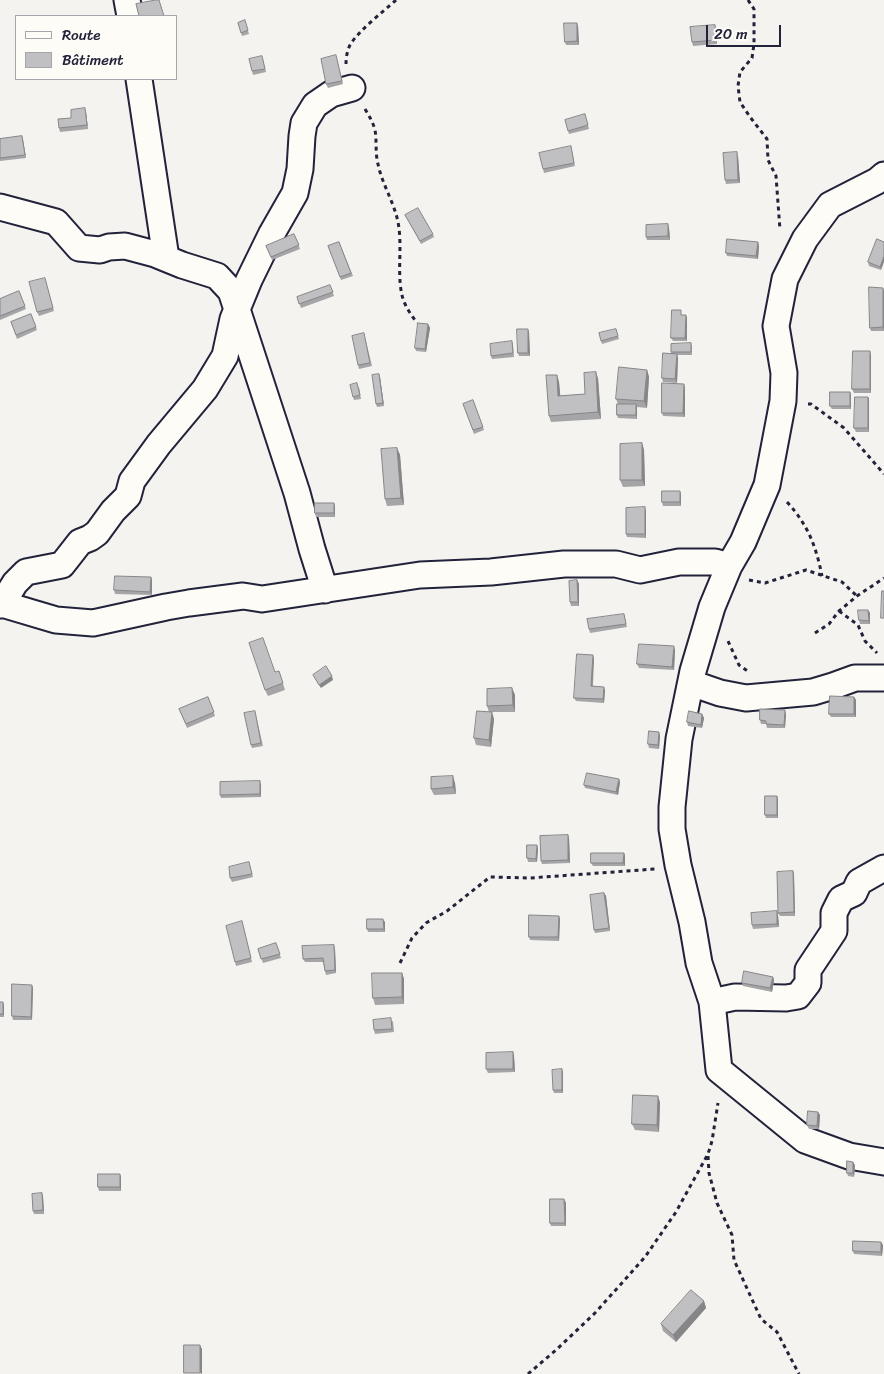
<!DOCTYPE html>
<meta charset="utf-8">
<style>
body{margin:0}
#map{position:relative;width:884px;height:1374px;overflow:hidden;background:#f4f3ef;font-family:Sriracha,sans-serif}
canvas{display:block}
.legend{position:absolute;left:15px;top:15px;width:162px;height:65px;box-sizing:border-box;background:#fdfcf7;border:1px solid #a5a5ac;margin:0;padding:6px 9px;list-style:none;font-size:15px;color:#22223b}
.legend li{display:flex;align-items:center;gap:10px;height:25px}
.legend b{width:25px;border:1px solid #a5a5ac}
.scale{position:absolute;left:706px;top:25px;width:75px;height:22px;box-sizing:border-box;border:2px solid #22223b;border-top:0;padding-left:6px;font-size:15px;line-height:18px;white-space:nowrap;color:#22223b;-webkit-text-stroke:4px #fdfcf7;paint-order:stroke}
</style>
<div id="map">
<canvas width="884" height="1374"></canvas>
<ul class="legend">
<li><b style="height:6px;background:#fdfcf7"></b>Route</li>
<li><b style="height:14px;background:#c0bfc2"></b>Bâtiment</li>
</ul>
<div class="scale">20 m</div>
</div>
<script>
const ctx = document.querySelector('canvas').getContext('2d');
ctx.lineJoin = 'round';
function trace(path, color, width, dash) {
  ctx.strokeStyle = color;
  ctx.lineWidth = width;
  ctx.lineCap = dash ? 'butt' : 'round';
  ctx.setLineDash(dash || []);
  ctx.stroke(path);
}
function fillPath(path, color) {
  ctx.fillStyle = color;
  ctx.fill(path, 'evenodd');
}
const street = new Path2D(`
 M127,0l3,16
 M139,79l27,179
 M884,175l-7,6 -47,24 -25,34 -20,40 -9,47 8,47 -1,28 -16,84 -24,57 -14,24 -17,41 -19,64 -14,68 -7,68v22l6,36 14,57 7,41 13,39 7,68 86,70 44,16 35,6
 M0,207l56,15 23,26 21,2 9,-3 16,-1 30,8 27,11 35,11 14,15 66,202 15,56 13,41
 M2,604l13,-21 11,-11 36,-7 18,-23 10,-4 7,-5 16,-22 15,-15 4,-15 27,-37 46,-55 20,-33 8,-37 16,-39 22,-45 24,-42 5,-24 2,-33 2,-13 11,-18 16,-11 21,-6
 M0,605l2,-1 54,16 37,3 73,-16 23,-4 54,-7 19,3 158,-24 71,-3 73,-8h52l24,6 39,-8h36l14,4
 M691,683l29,10 26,5 67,-6 20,-6 22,-8h29
 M712,1002l23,-5 51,1 12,-2 10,-13v-13l26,-39v-18l7,-14 13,-6 5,-11 25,-14`);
trace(street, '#22223b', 29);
trace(new Path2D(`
 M748,0l6,9v35l-2,14 -12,14 -2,14 2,16 10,15 17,22 1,21 8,16 4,54
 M346,64c0,-6 1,-13 4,-19 9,-15 33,-33 46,-45
 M365,109c4,7 8,13 10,21 2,11 0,23 3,34 4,20 16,38 20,58 5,26 -2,53 5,77 3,9 9,17 14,24
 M808,404h3l33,24 40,46
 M787,502c21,23 29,44 35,74
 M749,580l16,3 41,-13 36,12 15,14
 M839,611l19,14 7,16 12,12
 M815,633l14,-9 10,-13 18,-15 27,-18
 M728,641l11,24 10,7
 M400,963l12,-25 14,-15 21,-12 43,-34 40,1 125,-9
 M708,1156l1,17 8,30 15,32 2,25 27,59 16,13 22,42
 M528,1374l28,-24 40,-38 49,-55 31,-45 32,-58 4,-13 6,-38`), '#22223b', 3, [4, 4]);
trace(street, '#fdfcf7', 25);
fillPath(new Path2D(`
 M245,20l4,14 -7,2 -4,-13z
 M578,26l1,19h-13l-1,-3z
 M716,28l1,16 -24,2 -1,-4z
 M263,59l3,13 -13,3 -1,-4z
 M337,59l6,25 -15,4 -2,-4z
 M86,112l2,17 -28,3 -1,-4 12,-10z
 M585,114l4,15 -20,5 -1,-3z
 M22,136l1,4 3,18 -26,3v-22z
 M571,146l4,20 -31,7 -1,-4z
 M738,156l2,27 -14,1 -1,-4z
 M405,215l28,19 1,3 -13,7z
 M669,228l1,12h-23l-1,-3z
 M294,234l6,15 -28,11 -6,-14z
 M877,239l4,31 -12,-4 -1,-4z
 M339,242l14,34 -12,4 -13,-34z
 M758,242l1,4 -1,13 -31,-3 -1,-3z
 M46,282l8,29 -15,5 -2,-4z
 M330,285l4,11 -33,12 -4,-11z
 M19,291l7,18 -26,11v-21z
 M884,291v40h-13l-1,-3z
 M31,314l6,16 -20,9 -6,-17z
 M686,315l1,3v23h-14l-2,-3z
 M428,324l2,4 -4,24 -10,-1 -1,-3z
 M616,329l3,10 -17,5 -1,-3z
 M529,332l1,24h-11l-1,-3z
 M365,337l7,29 -13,3 -1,-4z
 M512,341l1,4 1,12 -22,2 -1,-3z
 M691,343l1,3v9h-15l1,3 -1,25 -14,-1 -1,-4 9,-24v-2z
 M871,355v38h-17l-2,-4z
 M647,370l2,7 -2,31 -10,-1v12l-19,-1 -1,-3 1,-11 -2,-5z
 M379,374l1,3 4,29 -7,1 -1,-3z
 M557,375l2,7 1,14 25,-2 13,-16 3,41 -50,3 -2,-6z
 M359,387l2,12 -7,1 -1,-3z
 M685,387v30l-22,-1 -1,-3z
 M850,392l1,3v14h-19l-2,-3z
 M868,397l1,3v32h-13l-2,-4z
 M473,400l11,30 -10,4 -11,-30z
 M642,443l2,7 1,36 -22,1 -3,-7z
 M397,448l3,7 4,50 -17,1 -2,-7z
 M681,494v12h-18l-1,-4z
 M334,503l1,4v10h-19l-1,-4z
 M646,511v27l-19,-1 -1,-3z
 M151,577l1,3v15l-37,-1 -1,-4z
 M577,580l2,4v22h-8l-1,-4z
 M868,610l2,3v11h-10l-1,-4z
 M624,614l3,13 -37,6 -1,-4z
 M675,650l-1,20 -35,-2 -2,-4z
 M594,658l-1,28 12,4 -1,13 -28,-2 -2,-3z
 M279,671l6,19 -17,6 -3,-6z
 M512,688l3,7v17h-24l3,7 -3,28 -15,-2 -2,-7 15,-26 -2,-6z
 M208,697l7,19 -28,12 -8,-19z
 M854,697l2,3v17h-25l-2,-3z
 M255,711l8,35 -11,2 -1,-3z
 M702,714l2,4 -2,10 -14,-2 -1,-4z
 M786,714l-1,14h-18l-1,-4h-5l-1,-4z
 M660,735l-1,14 -10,-1 -1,-4z
 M619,779l1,3 -2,13 -33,-7 -1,-3z
 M455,783l1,11 -22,1 -3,-6z
 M261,785v12l-40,1 -1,-3z
 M777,796l1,3v19h-12l-1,-3z
 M568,835l1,3 1,25 -28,1 -1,-3z
 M537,845l1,4 -1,13h-9l-1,-4z
 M624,853l1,3v10h-32l-2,-3z
 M249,862l4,15 -21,5 -2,-4z
 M793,871l1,4 1,41h-15l-2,-3z
 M604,893l2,3 4,35 -15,2 -1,-3z
 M777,911l1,4 1,12 -26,2 -1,-4z
 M559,916l1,3 -1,22 -29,-1 -1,-3z
 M242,921l10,41 -16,4 -1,-4z
 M385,922v10h-17l-1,-3z
 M276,943l5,15 -18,5 -5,-14z
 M335,949l1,24 -10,2 -3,-13h-18l-2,-3z
 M402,973l2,6v25l-29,1 -2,-7z
 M773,977l1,3 -2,12 -29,-6 -1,-3z
 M33,988l-1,32h-19l-1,-4z
 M0,1002h3l1,4v11h-4z
 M393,1021l1,11 -19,2 -1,-4z
 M513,1052l1,4 1,16 -27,1 -2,-4z
 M562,1069l1,4v20h-9l-1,-3z
 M660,1102l-1,30 -24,-2 -3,-6z
 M818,1112l2,3 -1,14h-10l-2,-4z
 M855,1165l-1,12 -6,-1 -1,-3z
 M121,1177v14h-22l-1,-4z
 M43,1196l1,18h-10l-1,-3z
 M564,1199l2,4v23h-15l-1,-3z
 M883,1245l-1,11 -28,-2 -1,-3z
 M704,1301l2,7 -30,34 -13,-11 -2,-7z`), '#a5a4a7');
fillPath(new Path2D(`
 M577,23l1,3 1,19 -2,-4z
 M715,25l1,3 1,16 -1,-4z
 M85,108l1,4 2,17 -1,-4z
 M22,136l1,4 3,18 -1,-3z
 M737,152l1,4 2,27 -2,-3z
 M668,224l1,4 1,12 -2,-4z
 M758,242l1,4 -1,13 -2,-3z
 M884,256v6l-3,8 -1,-3z
 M883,288l1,3v39l-1,-3z
 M686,315l1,3v23l-2,-3z
 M428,324l2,4 -4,24 -1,-3z
 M528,329l1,3 1,24 -2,-3z
 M870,351l1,4v38l-1,-4z
 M677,354l1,4 -1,25 -2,-4z
 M647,370l2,7 -2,31 -3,-7z
 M596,372l2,6 3,41 -3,-7z
 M379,374l1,3 4,29 -1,-3z
 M557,375l2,7 2,21 -3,-7z
 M684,384l1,3v30l-2,-4z
 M850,392l1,3v14l-1,-3z
 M868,397l1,3v32l-1,-4z
 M636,404l1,3v12l-1,-4z
 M642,443l2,7 1,36 -3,-6z
 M397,448l3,7 4,50 -3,-7z
 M680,491l1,3v12l-1,-4z
 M334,503l1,4v10l-1,-4z
 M645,507l1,4v27l-1,-4z
 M151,577l1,3v15l-2,-3z
 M577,580l2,4v22l-1,-4z
 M868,610l2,3v11l-1,-3z
 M674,646l1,4 -1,20 -2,-3z
 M593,655l1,3 -2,31 -1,-3z
 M332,676l1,4 -12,8 -2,-3z
 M604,687l1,3 -1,13 -1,-4z
 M512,688l3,7v17l-2,-7z
 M854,697l2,3v17l-2,-3z
 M785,710l1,4 -1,14 -1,-3z
 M492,712l2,7 -3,28 -2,-7z
 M702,714l2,4 -2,10 -1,-3z
 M659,732l1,3 -1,14 -1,-4z
 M453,776l2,7 1,11 -3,-7z
 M619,779l1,3 -2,13 -2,-3z
 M260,781l1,4v12l-1,-3z
 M777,796l1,3v19l-1,-3z
 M568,835l1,3 1,25 -2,-3z
 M537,845l1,4 -1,13 -1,-3z
 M624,853l1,3v10l-2,-3z
 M793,871l1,4 1,41 -1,-4z
 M604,893l2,3 4,35 -1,-3z
 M777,911l1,4 1,12 -2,-3z
 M559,916l1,3 -1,22 -1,-4z
 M383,919l2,3v10l-1,-3z
 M334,945l1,4 1,24 -1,-3z
 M402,973l2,6v25l-2,-7z
 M773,977l1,3 -2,12 -2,-4z
 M32,985l1,3 -1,32 -1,-3z
 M3,1002l1,4v11l-1,-3z
 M513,1052l1,4 1,16 -2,-3z
 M562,1069l1,4v20l-1,-3z
 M658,1096l2,6 -1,30 -2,-7z
 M818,1112l2,3 -1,14 -2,-3z
 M853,1162l2,3 -1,12 -1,-4z
 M120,1174l1,3v14l-1,-4z
 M42,1193l1,3 1,18 -1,-4z
 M564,1199l2,4v23l-1,-3z
 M881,1242l2,3 -1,11 -1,-4z
 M704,1301l2,7 -30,34 -3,-7z
 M200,1345l2,4v25l-2,-1z`), '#868688');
const building = new Path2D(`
 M156,0h3l5,16h-25l-3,-12z
 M245,20l3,10 -7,3 -3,-10z
 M564,23h13v18l-12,1z
 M715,25l1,15 -24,2 -2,-15z
 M336,55l6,26 -16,3 -5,-25z
 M262,56l3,13 -13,2 -3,-12z
 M85,108l2,17 -28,3 -1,-9 13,-1v-8z
 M585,114l3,11 -20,6 -3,-11z
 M22,136l3,19 -25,3v-19z
 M571,146l3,17 -31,6 -4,-16z
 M737,152l1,28h-13l-2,-27z
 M418,208l15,26 -13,7 -15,-26z
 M668,224v12l-22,1v-12z
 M294,234l5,11 -28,12 -5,-11z
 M727,239l31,3 -2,14 -30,-3z
 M877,239l7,3v14l-4,11 -12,-5z
 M339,242l12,31 -11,4 -12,-31z
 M45,278l8,30 -16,4 -8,-30z
 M330,285l3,7 -34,12 -2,-7z
 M869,287l14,1v39l-13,1z
 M19,291l6,15 -25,10v-17z
 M672,310h9v5h5l-1,23h-14z
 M31,314l5,13 -20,8 -5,-13z
 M418,323l10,1 -3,25 -10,-1z
 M517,329h11v24h-10z
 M616,329l2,7 -17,5 -2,-8z
 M364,333l6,30 -12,2 -6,-29z
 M512,341l1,12 -22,3 -1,-12z
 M691,343v9h-20v-8z
 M853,351h17v38h-18z
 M663,353l14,1 -2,25 -13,-1z
 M619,367l28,3 -3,31 -28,-2z
 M596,372l2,40 -49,4 -3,-41h11l1,21 27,-2 -1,-21z
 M379,374l4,29 -7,1 -4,-29z
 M357,383l3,12 -7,2 -3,-12z
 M662,383l22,1 -1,29h-21z
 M830,392h20v14h-20z
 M855,397h13v31h-14z
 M473,400l10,27 -10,3 -10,-26z
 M617,404h19v11h-19z
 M642,443v37h-22v-36z
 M397,448l4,50 -16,1 -4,-50z
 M662,491h18v11h-18z
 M315,503h19v10h-19z
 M645,507v27h-19v-26z
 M115,576l36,1 -1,15 -36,-2z
 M577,580l1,22h-8l-1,-21z
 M882,591h2v27h-3z
 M858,610h10l1,11 -10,-1z
 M624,614l2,10 -37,5 -2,-10z
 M263,638l12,34 4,-1 4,12 -18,7 -16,-47z
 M639,644l35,2 -2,21 -35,-3z
 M577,654l16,1 -2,31 13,1 -1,12 -29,-1z
 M326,666l6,10 -13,9 -6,-10z
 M512,688l1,17 -26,1v-17z
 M830,696l24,1v17h-25z
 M208,697l6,15 -28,12 -7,-15z
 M760,709l25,1 -1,15 -18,-1v-3l-6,-1z
 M255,711l6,32 -10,2 -7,-32z
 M477,711l15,1 -3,28 -15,-2z
 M689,711l13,3 -1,11 -14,-3z
 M649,731l10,1 -1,13 -10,-1z
 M587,773l32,6 -3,13 -32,-7z
 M453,776v11l-22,2v-12z
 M260,781v13l-40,1v-13z
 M765,796h12v19h-12z
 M568,835v25l-27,1 -1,-25z
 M527,845h10l-1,14 -9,-1z
 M591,853h33l-1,10h-32z
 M249,862l3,12 -22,4 -1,-11z
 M793,871l1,41 -16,1 -1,-41z
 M604,893l5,35 -15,2 -4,-35z
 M777,911v13l-25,1 -1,-12z
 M529,915l30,1 -1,21h-29z
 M367,919h16l1,10h-17z
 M242,921l9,37 -16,4 -9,-36z
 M276,943l4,11 -19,5 -3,-10z
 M334,945l1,25 -10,1 -2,-13 -20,1 -1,-13z
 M744,971l29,6 -3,11 -28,-5z
 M372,973h30v24l-29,1z
 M12,984l20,1 -1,32 -19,-1z
 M0,1002h3v12h-3z
 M391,1018l1,11 -18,1 -1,-10z
 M513,1052v17h-27v-16z
 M562,1069v21h-9l-1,-20z
 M633,1095l25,1 -1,29 -25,-1z
 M808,1111l10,1 -1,14 -10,-1z
 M847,1161l6,1v11h-6z
 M98,1174h22v13h-22z
 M42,1193l1,17 -10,1 -1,-17z
 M550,1199h14l1,24h-15z
 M853,1241l28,1v10l-28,-1z
 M691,1290l13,11 -31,34 -12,-11z
 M184,1345h16v28h-16z`);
fillPath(building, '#c0bfc2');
trace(building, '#868688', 1);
</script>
